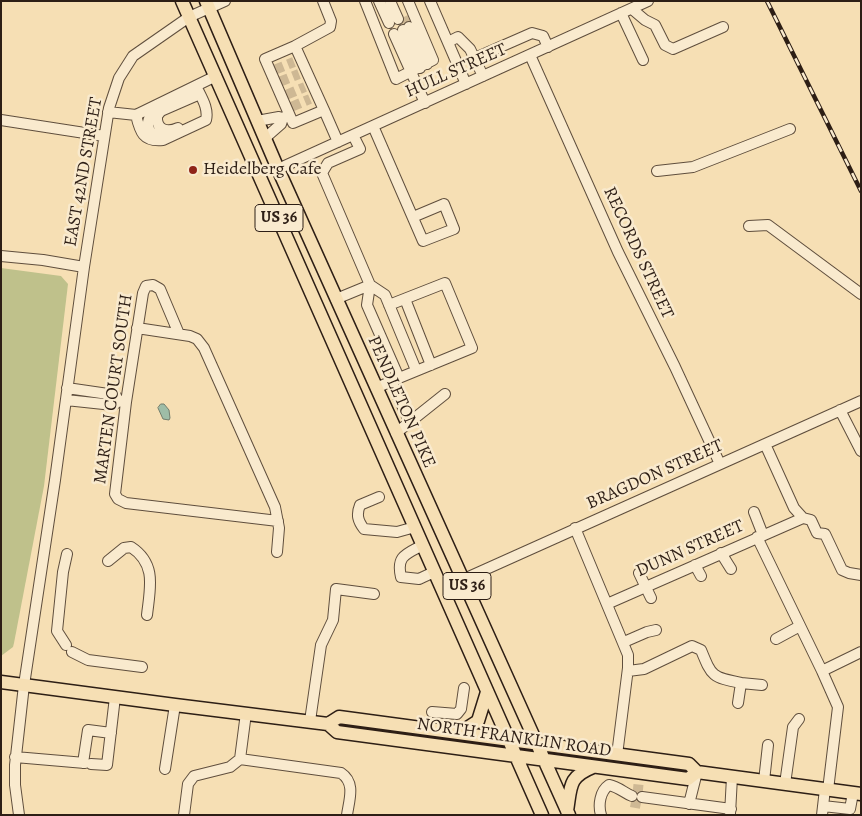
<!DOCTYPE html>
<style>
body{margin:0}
#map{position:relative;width:862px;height:816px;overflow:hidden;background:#f6dfb4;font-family:Alegreya,serif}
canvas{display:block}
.frame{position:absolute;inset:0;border:2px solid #2d1e15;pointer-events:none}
</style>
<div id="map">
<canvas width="862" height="816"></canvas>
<div class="frame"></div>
</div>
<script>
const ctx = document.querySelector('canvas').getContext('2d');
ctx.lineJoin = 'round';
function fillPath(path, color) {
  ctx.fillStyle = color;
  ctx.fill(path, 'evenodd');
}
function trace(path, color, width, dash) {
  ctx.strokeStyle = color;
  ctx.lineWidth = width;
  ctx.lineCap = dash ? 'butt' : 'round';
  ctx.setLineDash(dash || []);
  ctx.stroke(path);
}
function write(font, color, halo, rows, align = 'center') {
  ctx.font = font + ' Alegreya,serif';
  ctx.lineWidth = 5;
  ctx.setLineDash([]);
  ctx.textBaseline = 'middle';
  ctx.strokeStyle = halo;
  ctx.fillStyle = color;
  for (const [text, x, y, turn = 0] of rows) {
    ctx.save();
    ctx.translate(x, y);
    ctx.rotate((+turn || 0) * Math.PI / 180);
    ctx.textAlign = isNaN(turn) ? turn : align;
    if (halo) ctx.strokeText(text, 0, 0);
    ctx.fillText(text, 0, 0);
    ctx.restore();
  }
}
fillPath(new Path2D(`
 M1,268l60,8 7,8 -24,202 -30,157 -1,4 -12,9z`), '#bfc18b');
const water = new Path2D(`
 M161,404h3l5,6 1,8 -1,2 -6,-1 -5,-11z`);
fillPath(water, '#9ebda7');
trace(water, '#717d6d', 1);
trace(new Path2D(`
 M404,17l5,10
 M274,70l20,-8
 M279,82l20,-8
 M286,95l19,-8
 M291,107l19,-8
 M633,789l10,1
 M631,802l10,2`), '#ceb894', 10, [10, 5]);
const minor = new Path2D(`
 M323,1l8,20 -1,6 -35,19 -30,13 28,64 31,-13 14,32
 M365,1l31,78 37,-19 -25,-59
 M379,1l10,22
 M390,1l8,18
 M430,1l36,83
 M632,9l13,11 10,5 10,20 8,4 50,-22
 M621,13l22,47
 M409,27l18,37
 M403,30l17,38
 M394,34l31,69
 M448,42l10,-5 12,12 13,27
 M295,46l29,64
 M530,55l88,197 57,115 45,97
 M475,58l57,-25 11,3 5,11
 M108,112l28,3 80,-39
 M136,115c4,17 7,27 27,25l43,-20c3,-12 -5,-23 -10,-34
 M1,120l103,16
 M257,121l22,-4 4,1 6,-3
 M373,126l50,115 31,-12 -10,-25 -31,13
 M178,128c-11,5 -22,2 -21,-12l4,-5 39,-17
 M159,136c-11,-2 -14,-12 -8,-21l9,-4
 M265,138l16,-14 2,-6
 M278,169l370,-168
 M657,171l36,-4 97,-38
 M749,226l19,-1 93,69
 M1,256l42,4 41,7
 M336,299l34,-14 -48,-112 6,-10 32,-14 -7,-14
 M405,299l26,66
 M389,305l56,-22 27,65 -73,30
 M137,328l53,8 7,3 7,9 71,159 4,21 -2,24
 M179,334l-19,-45 -7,-4 -7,1 -3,7 -17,109 -11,92 3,5 8,4 152,18
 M391,381l19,42
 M67,388l48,7 4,6 7,1
 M376,388l23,-10 -32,-73 3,-20 15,10 31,75
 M66,400l47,5 6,-4
 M840,410l21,41
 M396,433l49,-39
 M765,444l29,64 9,10
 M379,497l-19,8c-4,10 -2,16 4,24l33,3 18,-5
 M754,512l9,23
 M575,528l53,127v13l-11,87
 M757,537l65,134 16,36 -10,83
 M423,545c-17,9 -27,11 -22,32l18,2 15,-7
 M721,553l10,16
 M108,561l16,-13 7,-1c26,17 19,41 16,68
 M695,565l6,11
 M639,573l12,25
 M464,579l397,-178
 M607,604l196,-86 8,2 6,13 8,1 17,36 7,3 12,2
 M776,639l24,-13
 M624,642l23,-10 9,-2
 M66,645l-9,-14 6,-59 4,-18
 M72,652l16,8 54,7
 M628,671l16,-2 48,-23 9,4c11,27 11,27 40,33
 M822,671l39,-19
 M738,703l3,-20 21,2
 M432,712l25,2 4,-5 3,-21
 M310,721l11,-76 12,-25 3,-31 38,5
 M15,757l70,6
 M240,759l6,-46
 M83,763l5,-33 23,3
 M91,764l16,1 8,-68
 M165,769l10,-64
 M764,781l4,-36
 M785,784l8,-57 6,-8
 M642,797l89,12
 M689,804l8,-32
 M823,806l27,3 3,-16
 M730,814l2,-37
 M19,815l-4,-30v-20l9,-80 31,-205 29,-213 25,-159 10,-30 14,-22 56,-39 36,-16
 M184,815l4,-31 6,-8 36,-9 10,-8 101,14c15,10 8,27 6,42
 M601,815c-3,-10 -1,-24 8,-30 10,2 15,8 23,11
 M822,815l3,-26`);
const major = new Path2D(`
 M182,1l360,814
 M206,1l72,168 291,646
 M1,682l174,23 153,19 9,8 351,47 9,-7
 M328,724l11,-7 350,47 8,8 164,22
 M461,732l17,-11 9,-29
 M567,811c4,-24 1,-34 26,-44`);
trace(minor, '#5f4e3d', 12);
trace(major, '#2d1e15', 15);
trace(minor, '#f9eace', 10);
trace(major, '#f6dfb4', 12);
const rail = new Path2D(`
 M767,1l94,190`);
trace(rail, '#2d1e15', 4.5);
trace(rail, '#f9eace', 2.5, [8]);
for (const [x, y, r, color] of [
 [193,170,5,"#8f2418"]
]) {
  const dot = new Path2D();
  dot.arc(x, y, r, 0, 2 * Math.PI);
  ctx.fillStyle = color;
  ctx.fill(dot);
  trace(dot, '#f9eace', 2);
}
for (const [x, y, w] of [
 [279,218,48],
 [467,586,48]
]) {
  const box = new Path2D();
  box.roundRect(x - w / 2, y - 13.5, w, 27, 4);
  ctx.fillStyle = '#f9eace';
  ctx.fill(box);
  trace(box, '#2d1e15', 1);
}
write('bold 16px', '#2d1e15', null, [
 ["US 36",279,218],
 ["US 36",467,586]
]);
write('18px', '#2d1e15', '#f9eace', [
 ["HULL STREET",456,71,-24],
 ["EAST 42ND STREET",84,172,-80],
 ["RECORDS STREET",638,253,65],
 ["MARTEN COURT SOUTH",114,389,-82],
 ["PENDLETON PIKE",401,402,66],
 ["BRAGDON STREET",655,475,-24],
 ["DUNN STREET",690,549,-24],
 ["NORTH FRANKLIN ROAD",514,738,8]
]);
write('18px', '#2d1e15', '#f9eace', [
 ["Heidelberg Cafe",203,170]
], 'left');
</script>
